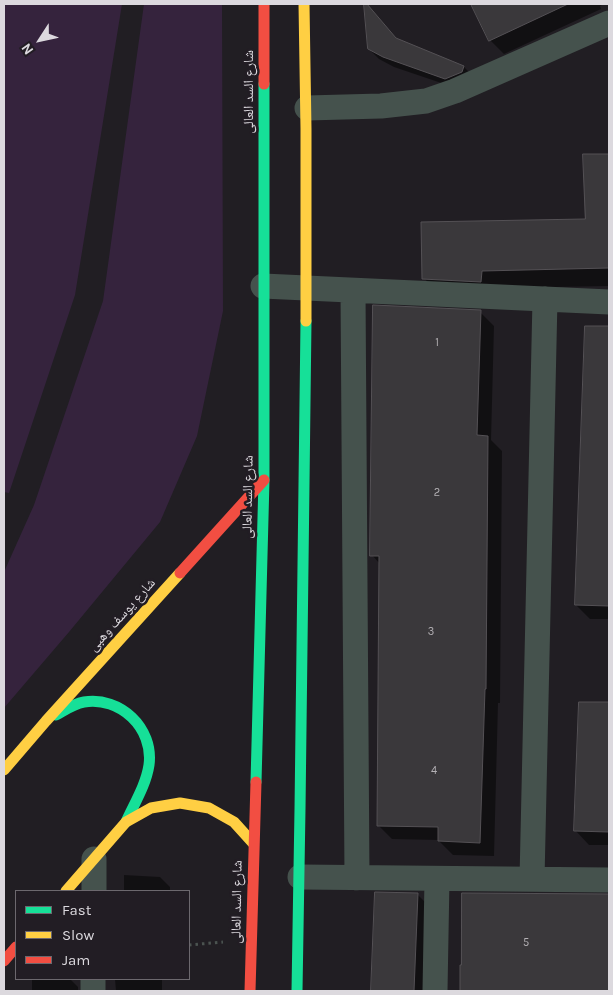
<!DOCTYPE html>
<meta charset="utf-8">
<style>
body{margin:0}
#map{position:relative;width:613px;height:995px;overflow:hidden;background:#211e23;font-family:Karla,sans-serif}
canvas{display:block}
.frame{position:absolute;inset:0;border:5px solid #dcd9de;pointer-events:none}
.legend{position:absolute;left:15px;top:890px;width:175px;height:90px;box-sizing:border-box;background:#221d24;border:1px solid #6c686e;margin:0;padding:6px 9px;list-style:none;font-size:15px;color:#dcd9de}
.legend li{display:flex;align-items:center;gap:10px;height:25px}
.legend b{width:25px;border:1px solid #6c686e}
.north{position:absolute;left:15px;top:15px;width:50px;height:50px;-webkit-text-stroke:4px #221d24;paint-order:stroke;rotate:235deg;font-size:14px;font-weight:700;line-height:20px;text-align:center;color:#dcd9de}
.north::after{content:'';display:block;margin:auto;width:18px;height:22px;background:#dcd9de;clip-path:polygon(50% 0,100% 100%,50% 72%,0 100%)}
</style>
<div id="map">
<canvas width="613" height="995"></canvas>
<div class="frame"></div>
<ul class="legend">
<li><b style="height:6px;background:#16e098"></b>Fast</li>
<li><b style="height:6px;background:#ffcf43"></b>Slow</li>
<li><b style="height:6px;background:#f24e42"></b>Jam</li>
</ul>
<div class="north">N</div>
</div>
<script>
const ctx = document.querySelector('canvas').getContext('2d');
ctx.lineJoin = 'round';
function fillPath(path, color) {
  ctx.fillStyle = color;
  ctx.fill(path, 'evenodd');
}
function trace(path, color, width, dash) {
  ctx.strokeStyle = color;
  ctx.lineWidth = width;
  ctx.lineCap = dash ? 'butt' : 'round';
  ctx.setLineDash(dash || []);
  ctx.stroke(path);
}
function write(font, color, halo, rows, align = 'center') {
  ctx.font = font + ' Karla,"Noto Naskh Arabic",sans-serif';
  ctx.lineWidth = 5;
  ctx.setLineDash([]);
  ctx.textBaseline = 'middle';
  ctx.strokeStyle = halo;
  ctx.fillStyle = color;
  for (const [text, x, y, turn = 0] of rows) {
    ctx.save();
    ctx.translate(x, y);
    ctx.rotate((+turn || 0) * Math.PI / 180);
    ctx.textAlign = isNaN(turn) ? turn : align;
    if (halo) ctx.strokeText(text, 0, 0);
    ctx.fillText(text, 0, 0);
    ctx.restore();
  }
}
fillPath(new Path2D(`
 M4,4h118l-47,291 -66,198 -5,-1z
 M144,4h78l1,307 -26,125 -37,86 -91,110 -65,76v-136l30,-67 69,-204z`), '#35233d');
fillPath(new Path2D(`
 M366,4l8,8 24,28 66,27 10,10 -18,11 -62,-21 -15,-8 -10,-10z
 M473,4h131l-4,2 1,3 -97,45 -14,-14z
 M584,155h25v131l-110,2 -58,8 -17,-18 162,-58z
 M480,312l14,14 -3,114 11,11 -2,252h-2l-4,153 -41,-1 -15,-15 -46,-1 -14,-14 2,-261 -8,-9z
 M586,327l23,1v291h-19l-14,-14z
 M580,703l29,1v141h-20l-14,-15z
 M124,875l36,2 10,10v4h-46z
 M376,893l41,1 14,14 -3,83h-55z
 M463,894l146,2v95h-147l-1,-24z
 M32,979h38l8,8v4h-46z
 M115,979h47v12h-46z`), '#0007');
const building = new Path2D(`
 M364,4h3l29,34 68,28 -2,6 -17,7 -62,-22 -15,-8z
 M471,4h97l-79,37z
 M583,154h26v114l-127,3 -1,11 -59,-3 -1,-57 164,-3z
 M373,305l108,5 -4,125 11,1 -2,253h-1l-5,154 -42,-2v-14l-61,-1 2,-270h-9z
 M585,326h24v280l-34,-1z
 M579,702h30v130l-35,-1z
 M375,892l43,1 -4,98h-43z
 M462,893l147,1v97h-149v-26h1z`);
fillPath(building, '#3a383b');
trace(building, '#545155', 1);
trace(new Path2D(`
 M189,945l34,-3`), '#4b5350', 3, [2.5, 4]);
trace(new Path2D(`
 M307,108l74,-2 45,-5 29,-10 154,-68
 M263,286l346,16
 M353,291l4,587
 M300,877l309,3
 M532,879l13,-580
 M94,891v-32
 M93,991v-12
 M435,991l2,-112`), '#45524d', 25);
trace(new Path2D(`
 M56,715c9,-5 17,-11 28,-13 36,-6 70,26 65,63 -3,20 -15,39 -23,57
 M256,782l8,-302v-396
 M297,991l3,-182 6,-488`), '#16e098', 11);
trace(new Path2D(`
 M304,4l2,125v192
 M4,770l42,-49 134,-148
 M66,891l60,-69 25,-14 29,-5 29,5 25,14 19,21`), '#ffcf43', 11);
trace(new Path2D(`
 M264,84v-80
 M180,573l84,-93
 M4,961l12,-14
 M250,991l6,-209`), '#f24e42', 11);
write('11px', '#b4b1b5', null, [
 ["1",437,343],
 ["2",437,493],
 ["3",431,632],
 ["4",434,771],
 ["5",526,943]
]);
write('14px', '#dcd9de', '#221d24', [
 ["شارع السد العالى",249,92,-90],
 ["شارع السد العالى",248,497,-89],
 ["شارع يوسف وهبى",122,615,-48],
 ["شارع السد العالى",237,902,-89]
]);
</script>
